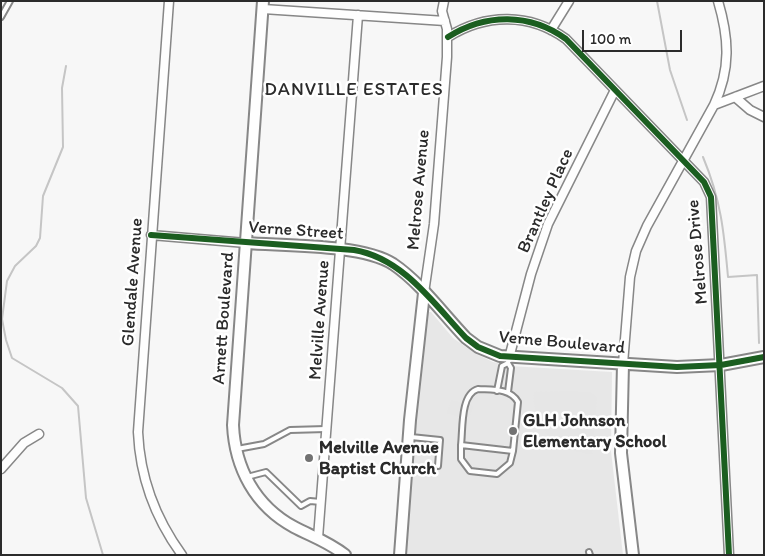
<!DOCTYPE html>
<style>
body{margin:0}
#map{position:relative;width:765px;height:556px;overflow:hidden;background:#f7f7f7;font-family:Itim,sans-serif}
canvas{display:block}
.frame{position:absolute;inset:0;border:2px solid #2b2b2b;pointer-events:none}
.scale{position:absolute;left:582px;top:30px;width:100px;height:22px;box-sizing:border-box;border:2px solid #2b2b2b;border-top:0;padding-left:6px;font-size:15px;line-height:18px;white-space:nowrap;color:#2b2b2b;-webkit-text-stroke:4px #fff;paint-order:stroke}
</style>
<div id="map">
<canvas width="765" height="556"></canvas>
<div class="frame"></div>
<div class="scale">100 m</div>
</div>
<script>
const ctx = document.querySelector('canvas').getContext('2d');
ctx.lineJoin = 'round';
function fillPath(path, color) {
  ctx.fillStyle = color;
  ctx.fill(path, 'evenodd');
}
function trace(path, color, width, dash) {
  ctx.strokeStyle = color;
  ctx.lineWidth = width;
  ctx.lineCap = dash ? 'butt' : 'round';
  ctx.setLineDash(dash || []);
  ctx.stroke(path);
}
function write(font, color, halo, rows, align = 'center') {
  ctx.font = font + ' Itim,sans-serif';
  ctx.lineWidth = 5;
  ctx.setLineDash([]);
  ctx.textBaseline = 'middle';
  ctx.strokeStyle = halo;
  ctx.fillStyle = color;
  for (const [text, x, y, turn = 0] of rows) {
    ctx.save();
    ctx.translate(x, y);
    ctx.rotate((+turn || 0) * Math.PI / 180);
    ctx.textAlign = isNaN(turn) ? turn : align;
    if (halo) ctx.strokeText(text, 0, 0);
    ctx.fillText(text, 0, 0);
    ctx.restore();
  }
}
fillPath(new Path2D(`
 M427,312h4l22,26 23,16 17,8 17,4 102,6 -1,79 12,104h-218l14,-191z`), '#e7e7e7');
fillPath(new Path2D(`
 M566,391l26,2 5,5 -5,56c-34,-2 -61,-26 -58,-62z
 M452,400l21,6 -5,14 -21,-7z`), '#e6e6e6');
trace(new Path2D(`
 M657,1l13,69 17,50
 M66,66l-4,22 1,59 -20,49 -3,42 -4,8 -21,20 -8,15 -5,38 4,21 6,18 50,30 16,18 8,92 17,57
 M703,157c18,43 21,75 25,120l29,-2 2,68`), '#c5c5c5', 2);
const lane = new Path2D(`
 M1,17l9,-16
 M508,363l3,5 -3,24
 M478,389c14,1 32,-1 40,13l-5,49 -52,-6c2,-15 -1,-51 17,-56z
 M497,391l5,-25 6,-3 1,-5
 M411,437l29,3 -2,26
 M461,445v14l9,12 27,3 13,-11 3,-12
 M237,449l27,-5 26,-14 36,-1
 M247,477l19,-5 35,34 9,-5 11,1
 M589,552l1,3`);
const street = new Path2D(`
 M169,1l-31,431c2,46 17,86 44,123
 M263,9l182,12
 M551,30l18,-29
 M448,37c38,-24 82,-24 118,2l138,143 7,15 18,358
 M735,97l15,13 14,7
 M714,105c17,-36 15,-67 4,-104
 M151,235l95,8
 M424,293l10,-69 13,-167v-28l-5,-18 2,-10
 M509,358l22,-84 17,-50 67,-134
 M623,364l7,-87 6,-26 11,-25 67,-121 50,-19
 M1,469l23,-26 15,-9
 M318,538l40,-523`);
const secondary = new Path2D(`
 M263,1l-30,424c2,43 22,81 61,102 17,9 35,15 51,28
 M246,243c39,3 116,1 147,21 28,19 50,50 73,74l12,9 22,9 177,11 44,-2 43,-8
 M623,364l-2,89 12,102
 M400,555l10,-135 14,-127`);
trace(lane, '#878787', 8);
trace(street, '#878787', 11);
trace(secondary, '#878787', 14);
trace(lane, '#fefefe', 4);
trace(street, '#fefefe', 8);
trace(secondary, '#fefefe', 10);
trace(new Path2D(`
 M448,37c38,-24 82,-24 118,2l138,143 7,15 18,358
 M151,235l203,15c49,8 80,54 112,88l12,9 22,9 177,11 44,-2 43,-8`), '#1b5e20', 6);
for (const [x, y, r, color] of [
 [513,431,5,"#727272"],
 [309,458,5,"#727272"]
]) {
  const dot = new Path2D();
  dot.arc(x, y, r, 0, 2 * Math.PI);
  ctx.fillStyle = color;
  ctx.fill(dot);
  trace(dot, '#fff', 2);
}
write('18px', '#2b2b2b', '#fff', [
 ["Melrose Avenue",419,190,-85],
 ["Brantley Place",546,201,-66],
 ["Verne Street",296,231,4],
 ["Melrose Drive",698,252,-95],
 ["Glendale Avenue",133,282,-86],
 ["Arnett Boulevard",224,318,-86],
 ["Melville Avenue",320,320,-86],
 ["Verne Boulevard",562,343,5]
]);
write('bold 18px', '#2b2b2b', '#fff', [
 ["GLH Johnson",523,421],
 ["Elementary School",523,442],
 ["Melville Avenue",319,448],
 ["Baptist Church",319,469]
], 'left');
ctx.letterSpacing = '1px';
write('19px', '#2b2b2b', '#fff', [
 ["DANVILLE ESTATES",354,90]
]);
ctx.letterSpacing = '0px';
</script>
